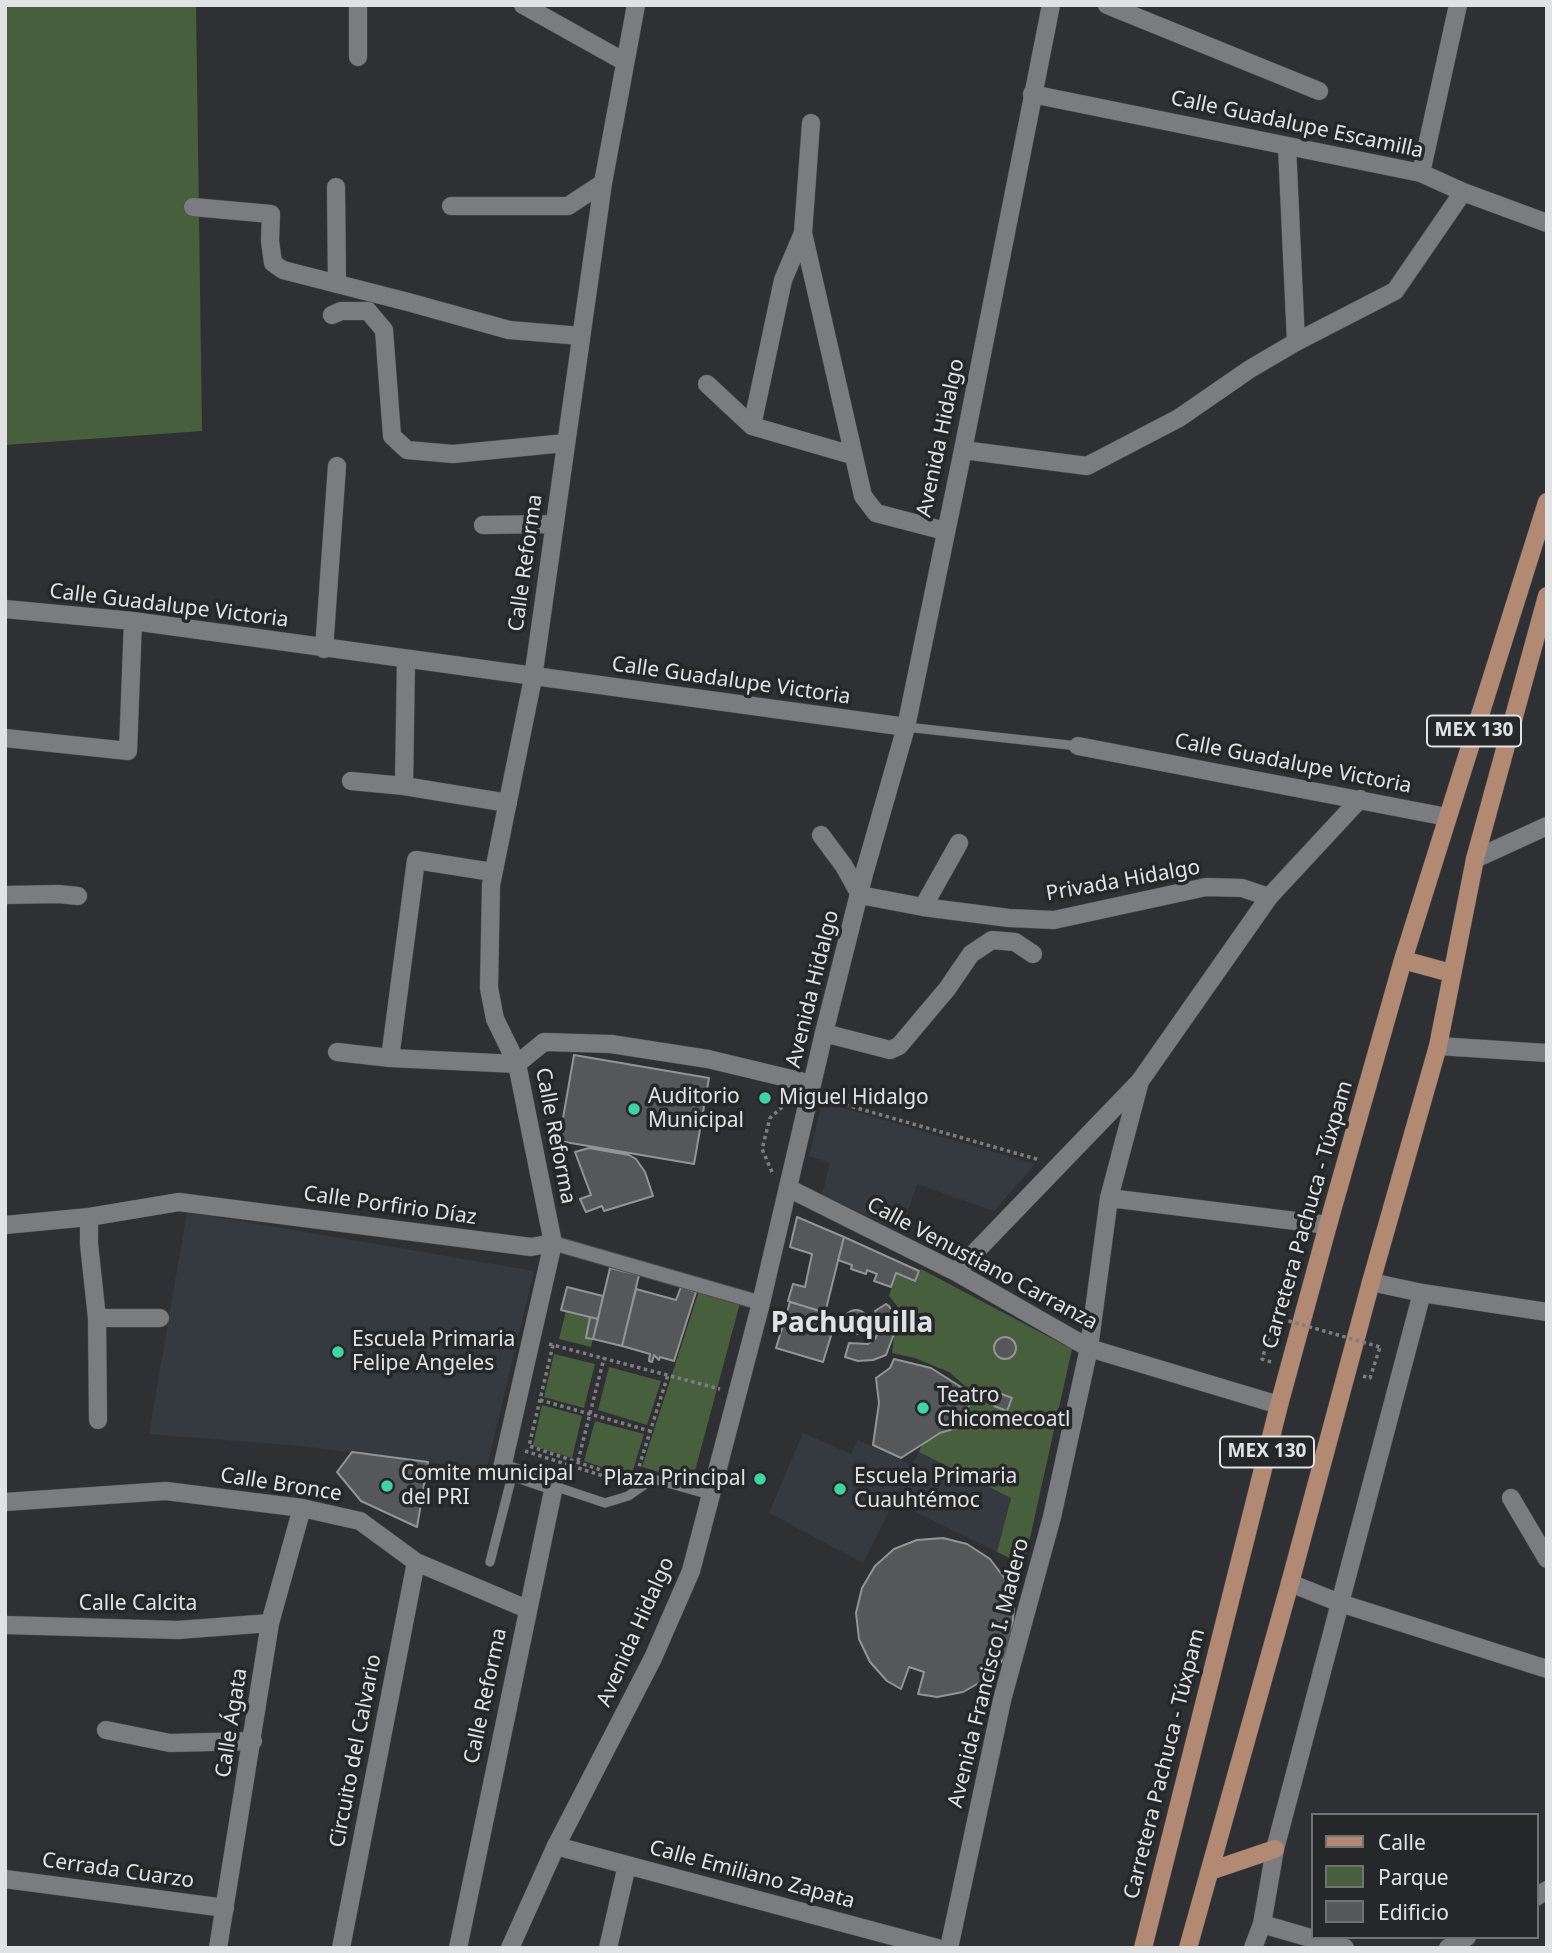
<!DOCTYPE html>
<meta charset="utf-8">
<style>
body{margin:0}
#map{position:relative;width:1552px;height:1953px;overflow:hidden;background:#2f3033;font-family:"Noto Sans",sans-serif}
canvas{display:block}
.frame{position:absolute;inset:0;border:7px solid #e1e2e3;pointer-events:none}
.legend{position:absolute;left:1311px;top:1813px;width:228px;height:126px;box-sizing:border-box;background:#252729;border:2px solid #707273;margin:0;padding:9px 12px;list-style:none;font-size:21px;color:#e1e2e3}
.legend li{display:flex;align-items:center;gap:14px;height:35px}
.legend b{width:35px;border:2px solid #707273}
</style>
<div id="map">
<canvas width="1552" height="1953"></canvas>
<div class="frame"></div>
<ul class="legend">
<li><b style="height:9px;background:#b28a74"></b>Calle</li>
<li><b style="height:19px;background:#485f3e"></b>Parque</li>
<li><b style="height:19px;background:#555759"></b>Edificio</li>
</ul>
</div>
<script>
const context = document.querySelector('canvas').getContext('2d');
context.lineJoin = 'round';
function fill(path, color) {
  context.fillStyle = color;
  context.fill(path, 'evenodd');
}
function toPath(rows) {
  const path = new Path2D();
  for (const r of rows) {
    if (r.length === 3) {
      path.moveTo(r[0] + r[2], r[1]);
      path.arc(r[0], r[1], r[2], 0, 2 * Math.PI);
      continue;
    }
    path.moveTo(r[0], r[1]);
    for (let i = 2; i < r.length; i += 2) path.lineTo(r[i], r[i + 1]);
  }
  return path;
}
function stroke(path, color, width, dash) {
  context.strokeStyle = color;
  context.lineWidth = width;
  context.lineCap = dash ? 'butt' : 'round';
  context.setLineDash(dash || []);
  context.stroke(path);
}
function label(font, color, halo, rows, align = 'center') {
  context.font = font + ' "Noto Sans",sans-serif';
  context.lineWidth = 7;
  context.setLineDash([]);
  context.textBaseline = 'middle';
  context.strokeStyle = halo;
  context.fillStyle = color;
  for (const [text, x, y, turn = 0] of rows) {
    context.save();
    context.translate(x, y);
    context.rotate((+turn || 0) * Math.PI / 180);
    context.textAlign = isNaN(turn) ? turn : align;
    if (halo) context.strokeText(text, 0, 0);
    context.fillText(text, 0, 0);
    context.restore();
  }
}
const built = toPath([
 [822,1102,1035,1164,994,1211,917,1184,901,1231,822,1195,830,1163,809,1156],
 [187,1212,534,1271,486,1470,301,1446,149,1434],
 [803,1433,851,1454,858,1440,912,1465,919,1452,1011,1498,997,1552,895,1502,910,1469,863,1563,769,1513]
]);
const green = toPath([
 [5,5,196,5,202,431,5,445],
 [921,1269,1072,1349,1024,1565,997,1552,1011,1498,919,1452,922,1444,940,1434,963,1426,966,1413,974,1401,965,1386,949,1372,915,1358,892,1353,898,1307,889,1296,896,1274,914,1282],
 [699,1291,740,1303,692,1482,642,1467],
 [566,1311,590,1317,586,1337,593,1339,591,1347,559,1339],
 [554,1354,595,1364,584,1408,544,1397],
 [609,1367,661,1381,647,1425,598,1410],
 [542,1405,582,1416,572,1458,533,1446],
 [595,1421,644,1434,631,1477,584,1461]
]);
const building = toPath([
 [574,1055,709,1078,694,1164,559,1141,574,1055],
 [589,1148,629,1155,636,1159,645,1172,653,1196,604,1211,602,1206,586,1212,580,1199,591,1195,575,1152,589,1148],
 [797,1217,844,1237,825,1313,788,1301,793,1284,805,1287,812,1254,790,1247,797,1217],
 [844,1237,919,1271,915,1281,896,1273,891,1287,874,1281,877,1274,867,1270,866,1274,851,1269,852,1265,838,1260,844,1237],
 [610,1268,639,1275,622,1346,593,1339,610,1268],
 [567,1287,603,1296,598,1319,561,1310,567,1287],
 [681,1287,696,1292,674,1361,660,1357,659,1360,654,1355,652,1362,649,1361,650,1354,622,1346,636,1289,676,1300,681,1287],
 [790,1302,837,1316,823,1362,776,1348,790,1302],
 [886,1304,889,1306,896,1318,894,1334,886,1355,873,1360,858,1361,845,1357,849,1343,868,1344,875,1339,880,1328,875,1311,886,1304],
 [856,1322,12],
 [590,1317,598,1319,593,1339,586,1338,590,1317],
 [1005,1348,11],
 [894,1359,931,1368,961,1387,973,1400,965,1412,963,1426,940,1433,901,1458,873,1445,879,1403,876,1378,890,1368,894,1359],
 [999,1393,1012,1398,1007,1411,994,1406,999,1393],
 [352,1452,428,1462,417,1527,361,1501,337,1472,352,1452],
 [943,1538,967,1544,990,1559,1006,1580,1014,1606,1012,1633,1004,1659,986,1679,963,1692,937,1697,918,1694,924,1672,909,1667,901,1689,887,1681,870,1662,859,1639,856,1613,862,1588,875,1566,894,1549,917,1540,943,1538]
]);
const path = toPath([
 [825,1099,1040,1160],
 [772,1172,762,1149,770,1118,790,1100],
 [549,1344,720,1389],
 [553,1345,529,1446,628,1479],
 [1271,1362,1262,1359,1275,1317],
 [1363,1376,1370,1378,1380,1347],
 [540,1400,650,1431],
 [525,1451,625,1483],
 [578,1461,604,1358],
 [637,1473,668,1375]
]);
const service = toPath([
 [906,727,1078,746],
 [554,1486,605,1503,628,1496,650,1481,657,1480,710,1495],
 [490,1562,513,1472]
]);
const pedestrian = toPath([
 [553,1243,761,1303]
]);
const minor = toPath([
 [523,5,625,62],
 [1107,5,1319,91],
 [358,57,358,5],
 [1032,94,1421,173,1463,192,1547,223],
 [1287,146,1296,342],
 [1421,173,1458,5],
 [336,187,337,284],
 [451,206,568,206,603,183],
 [193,207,271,214,270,241,273,263,283,270,408,302,509,330,581,336],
 [803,233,863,496,876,513,945,531],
 [332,315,341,311,368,311,384,330,392,436,407,450,453,454,565,443],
 [707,384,752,426,852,455],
 [752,426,783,280,803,233,811,123],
 [963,450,1087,466,1179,418,1250,369,1296,342,1395,291,1463,192],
 [483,525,554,524],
 [5,609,133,621,906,727],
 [324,649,337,466],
 [5,738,128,751,133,621],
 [1078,746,1447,817],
 [351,781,404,786,508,803],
 [404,786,406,659],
 [821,835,844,866,860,895,923,907,1009,918,1054,920,1206,887,1242,888,1269,897],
 [1475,859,1547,826],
 [5,895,58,894,78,896],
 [923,907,959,843],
 [824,1033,890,1050,899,1046,947,989,971,954,992,940,1015,942,1033,954],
 [1438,1046,1547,1053],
 [337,1052,390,1058,517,1064,544,1042,611,1044,708,1059,812,1084],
 [390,1058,416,860,492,872],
 [788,1188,956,1272,1089,1348,1279,1405],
 [1109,1198,1328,1225],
 [89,1217,89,1244,97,1318,98,1420],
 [5,1225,89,1217,179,1202,531,1247,553,1243],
 [956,1272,1140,1081,1269,897,1360,799],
 [1371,1282,1422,1293,1547,1312],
 [97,1318,160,1318],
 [1511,1498,1547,1559],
 [5,1502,166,1491,302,1508,360,1521,416,1562,527,1609],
 [1290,1583,1340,1603,1547,1669],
 [5,1625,178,1630,270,1623],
 [106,1730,170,1743,253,1741],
 [556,1846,937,1948],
 [5,1879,225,1908],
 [1536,1897,1547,1890],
 [1262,1924,1345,1948],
 [218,1948,270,1623,302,1508],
 [341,1948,416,1562],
 [458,1948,554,1486,502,1468,553,1243,517,1064,495,1019,489,988,491,885,533,678,603,183,636,5],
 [608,1948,627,1865],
 [949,1948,1002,1700,1052,1517,1089,1348,1109,1198,1140,1081],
 [1253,1948,1262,1924,1275,1849,1422,1293],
 [1448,1948,1467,1937]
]);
const tertiary = toPath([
 [510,1948,556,1846,653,1658,691,1571,761,1303,824,1033,864,874,906,727,963,450,1051,5]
]);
const primary = toPath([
 [1403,960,1451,973],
 [1210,1871,1275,1849],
 [1143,1948,1279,1405,1328,1225,1403,960,1547,502],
 [1188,1948,1290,1583,1371,1282,1438,1046,1475,859,1547,596]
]);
const pathBridge = toPath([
 [1275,1317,1380,1347]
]);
const markers = [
 [765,1098,7,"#3fd4a2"],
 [634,1109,7,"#3fd4a2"],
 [338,1352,7,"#3fd4a2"],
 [923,1408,7,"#3fd4a2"],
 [760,1479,7,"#3fd4a2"],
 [387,1486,7,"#3fd4a2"],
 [840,1489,7,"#3fd4a2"]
];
const shields = [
 [1474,731,94],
 [1267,1452,94]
];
const shieldNames = [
 ["MEX 130",1474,731],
 ["MEX 130",1267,1452]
];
const streetNames = [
 ["Calle Guadalupe Escamilla",1297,125,12],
 ["Avenida Hidalgo",941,438,-78],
 ["Calle Reforma",526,563,-82],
 ["Calle Guadalupe Victoria",169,606,7],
 ["Calle Guadalupe Victoria",731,681,8],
 ["Calle Guadalupe Victoria",1293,764,11],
 ["Privada Hidalgo",1123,881,-10],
 ["Avenida Hidalgo",813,989,-76],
 ["Calle Reforma",555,1136,79],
 ["Calle Porfirio Díaz",390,1206,8],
 ["Carretera Pachuca - Túxpam",1308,1215,-74],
 ["Calle Venustiano Carranza",982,1264,28],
 ["Calle Bronce",281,1485,9],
 ["Calle Calcita",138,1604],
 ["Avenida Hidalgo",636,1632,-66],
 ["Avenida Francisco I. Madero",989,1673,-76],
 ["Calle Reforma",486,1696,-78],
 ["Calle Ágata",232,1723,-81],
 ["Circuito del Calvario",356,1751,-79],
 ["Carretera Pachuca - Túxpam",1165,1764,-76],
 ["Cerrada Cuarzo",118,1871,8],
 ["Calle Emiliano Zapata",752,1875,15]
];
const poiNames = [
 ["Auditorio",648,1097],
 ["Municipal",648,1121],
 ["Miguel Hidalgo",779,1098],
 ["Escuela Primaria",352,1340],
 ["Felipe Angeles",352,1364],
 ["Teatro",937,1396],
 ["Chicomecoatl",937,1420],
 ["Comite municipal",401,1474],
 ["del PRI",401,1498],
 ["Escuela Primaria",854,1477],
 ["Cuauhtémoc",854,1501],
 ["Plaza Principal",746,1479,"right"]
];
const districtNames = [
 ["Pachuquilla",852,1324]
];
fill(built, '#353a41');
fill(green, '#485f3e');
fill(building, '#555759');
stroke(building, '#929597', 2);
stroke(service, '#4c4d4e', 10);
stroke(pedestrian, '#4c4d4e', 16);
stroke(minor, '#4c4d4e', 19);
stroke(tertiary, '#4c4d4e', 19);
stroke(primary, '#4c4d4e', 19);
stroke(path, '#7c7d7f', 3.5, [3.5, 3.5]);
stroke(service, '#7a7c7f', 9);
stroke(pedestrian, '#7a7c7f', 14);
stroke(minor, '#7a7c7f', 18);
stroke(tertiary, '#7a7c7f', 18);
stroke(primary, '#b28a74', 18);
stroke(pathBridge, '#7c7d7f', 3.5, [3.5, 3.5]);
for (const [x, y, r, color] of markers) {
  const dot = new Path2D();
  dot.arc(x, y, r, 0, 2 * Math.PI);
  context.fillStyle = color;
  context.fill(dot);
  stroke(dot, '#252729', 2.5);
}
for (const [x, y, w] of shields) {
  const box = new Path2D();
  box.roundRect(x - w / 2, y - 15.5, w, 31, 5);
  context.fillStyle = '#252729';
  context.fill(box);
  stroke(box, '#e1e2e3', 2);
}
label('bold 19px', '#e1e2e3', null, shieldNames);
label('21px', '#e1e2e3', '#252729', streetNames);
label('21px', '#e1e2e3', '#252729', poiNames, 'left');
label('bold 28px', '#e1e2e3', '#252729', districtNames);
</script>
